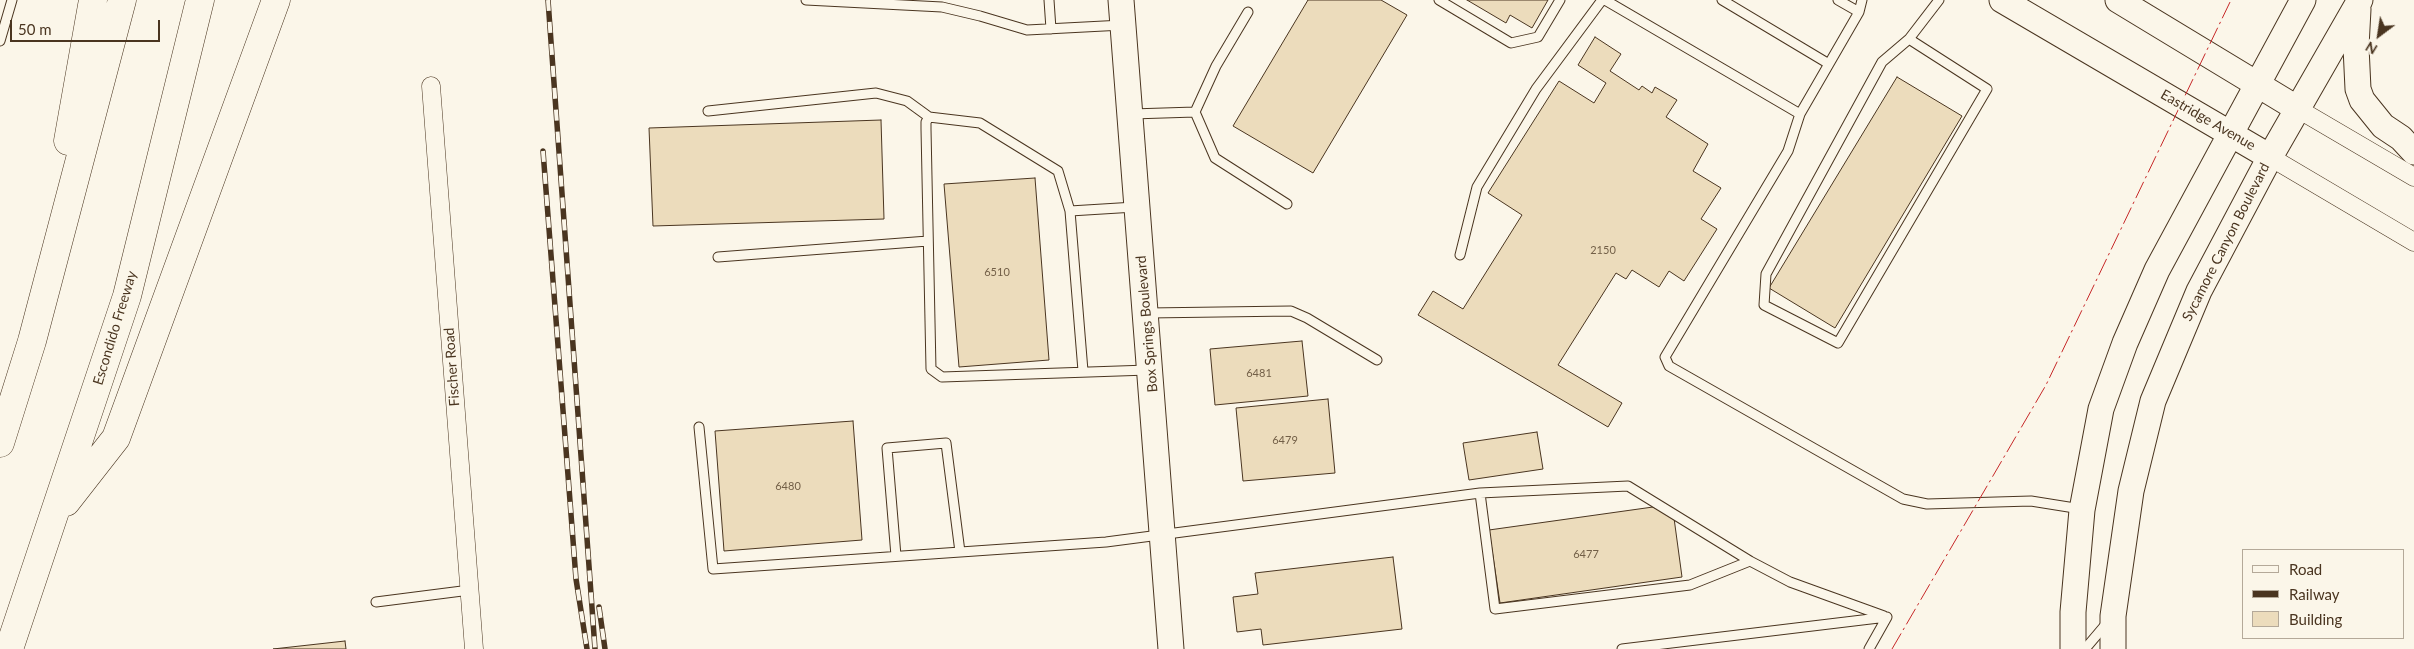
<!DOCTYPE html>
<style>
body{margin:0}
#map{position:relative;width:2414px;height:649px;overflow:hidden;background:#fbf6e9;font-family:Lato,sans-serif}
canvas{display:block}
.legend{position:absolute;left:2242px;top:549px;width:162px;height:90px;box-sizing:border-box;background:#fbf6e9;border:1px solid #b4a999;margin:0;padding:6px 9px;list-style:none;font-size:15px;color:#4a3520}
.legend li{display:flex;align-items:center;gap:10px;height:25px}
.legend b{width:25px;border:1px solid #b4a999}
.north{position:absolute;left:2354px;top:10px;width:50px;height:50px;-webkit-text-stroke:4px #fbf6e9;paint-order:stroke;rotate:211deg;font-size:14px;font-weight:700;line-height:20px;text-align:center;color:#4a3520}
.north::after{content:'';display:block;margin:auto;width:18px;height:22px;background:#4a3520;clip-path:polygon(50% 0,100% 100%,50% 72%,0 100%)}
.scale{position:absolute;left:10px;top:20px;width:150px;height:22px;box-sizing:border-box;border:2px solid #4a3520;border-top:0;padding-left:6px;font-size:15px;line-height:18px;white-space:nowrap;color:#4a3520;-webkit-text-stroke:4px #fbf6e9;paint-order:stroke}
</style>
<div id="map">
<canvas width="2414" height="649"></canvas>
<ul class="legend">
<li><b style="height:6px;background:#fbf6e9"></b>Road</li>
<li><b style="height:6px;background:#4a3520"></b>Railway</li>
<li><b style="height:14px;background:#ecdcbc"></b>Building</li>
</ul>
<div class="north">N</div>
<div class="scale">50 m</div>
</div>
<script>
const context = document.querySelector('canvas').getContext('2d');
context.lineJoin = 'round';
function fill(path, color) {
  context.fillStyle = color;
  context.fill(path, 'evenodd');
}
function toPath(rows) {
  const path = new Path2D();
  for (const r of rows) {
    path.moveTo(r[0], r[1]);
    for (let i = 2; i < r.length; i += 2) path.lineTo(r[i], r[i + 1]);
  }
  return path;
}
function stroke(path, color, width, dash) {
  context.strokeStyle = color;
  context.lineWidth = width;
  context.lineCap = dash ? 'butt' : 'round';
  context.setLineDash(dash || []);
  context.stroke(path);
}
function label(font, color, halo, rows, align = 'center') {
  context.font = font + ' Lato,sans-serif';
  context.lineWidth = 4;
  context.setLineDash([]);
  context.textBaseline = 'middle';
  context.strokeStyle = halo;
  context.fillStyle = color;
  for (const [text, x, y, turn = 0] of rows) {
    context.save();
    context.translate(x, y);
    context.rotate((+turn || 0) * Math.PI / 180);
    context.textAlign = isNaN(turn) ? turn : align;
    if (halo) context.strokeText(text, 0, 0);
    context.fillText(text, 0, 0);
    context.restore();
  }
}
const building = toPath([
 [1308,0,1381,0,1407,15,1313,173,1233,126,1308,0],
 [1467,0,1548,0,1532,28,1510,15,1506,23,1467,0],
 [1595,37,1621,54,1610,71,1639,90,1642,86,1652,93,1655,87,1677,100,1666,117,1708,144,1693,171,1721,188,1701,219,1717,229,1684,281,1669,271,1659,287,1632,270,1626,279,1616,273,1558,365,1622,403,1608,427,1418,315,1433,291,1463,309,1522,215,1488,193,1559,81,1594,103,1606,83,1578,65,1595,37],
 [1897,77,1962,116,1835,328,1769,288,1897,77],
 [881,120,884,219,653,226,649,128,881,120],
 [1035,178,1049,360,959,367,944,184,1035,178],
 [1302,341,1308,396,1215,405,1210,349,1302,341],
 [1328,399,1335,473,1243,481,1236,408,1328,399],
 [853,421,862,540,724,551,715,431,853,421],
 [1537,432,1543,469,1469,480,1463,443,1537,432],
 [1653,507,1674,518,1682,577,1500,603,1489,530,1653,507],
 [1393,557,1402,629,1263,645,1261,629,1237,632,1233,597,1258,594,1255,573,1393,557],
 [345,641,346,649,273,649,345,641]
]);
const lane = toPath([
 [806,0,942,7,980,16,1027,30,1123,25],
 [1049,0,1051,29],
 [1439,0,1511,43,1538,37,1560,0],
 [1605,0,1800,114],
 [1722,0,1829,64],
 [1838,0,1859,12],
 [1862,0,1859,12,1800,114,1788,151,1665,357,1669,366,1903,499,1927,504,2031,501,2081,509],
 [1248,12,1216,66,1195,112,1215,158,1287,204],
 [1909,39,1987,89,1838,343,1764,305,1766,274,1882,62,1909,39,1939,0],
 [0,41,12,0],
 [708,111,876,93,907,101,929,117],
 [1132,114,1195,112],
 [1070,211,1135,207],
 [1460,255,1477,187,1536,89,1602,0],
 [718,257,928,241],
 [1148,313,1291,311,1307,318,1377,360],
 [1083,371,1070,211,1058,171,980,123,929,117,926,122,926,129,931,369,942,377,1148,370],
 [699,427,713,569,1106,542,1480,493,1628,486,1750,561,1690,585,1495,609,1480,493],
 [896,556,887,448,946,443,960,552],
 [1750,561,1790,582,1884,616],
 [376,602,470,590],
 [1622,649,1887,617],
 [1869,649,1887,617],
 [2085,649,2107,623]
]);
const street = toPath([
 [431,86,474,649],
 [2298,109,2414,177],
 [2270,157,2414,242]
]);
const secondary = toPath([
 [1121,0,1171,649],
 [2002,0,2270,157],
 [2118,0,2298,109],
 [2358,9,2356,47,2358,89,2362,100,2383,126,2401,138,2414,152],
 [2073,649,2073,612,2082,510,2101,409,2125,343,2157,270,2303,0],
 [2113,649,2113,616,2131,491,2153,401,2199,291,2270,157,2360,0]
]);
const highway = toPath([
 [68,141,93,0],
 [0,443,32,341,122,0],
 [66,502,116,438,276,0],
 [9,649,127,296,200,0]
]);
const rail = toPath([
 [548,0,595,649],
 [543,151,576,579,587,649],
 [599,607,605,649]
]);
const power = toPath([
 [1892,649,2046,385,2231,0]
]);
const numberNames = [
 ["2150",1603,250],
 ["6510",997,272],
 ["6481",1259,373],
 ["6479",1285,440],
 ["6480",788,486],
 ["6477",1586,554]
];
const streetNames = [
 ["Eastridge Avenue",2208,120,30],
 ["Sycamore Canyon Boulevard",2226,242,-63],
 ["Box Springs Boulevard",1147,324,-95],
 ["Escondido Freeway",115,328,-73],
 ["Fischer Road",452,367,-94]
];
fill(building, '#ecdcbc');
stroke(building, '#4a3520', 1);
stroke(lane, '#4a3520', 11);
stroke(street, '#4a3520', 19);
stroke(secondary, '#4a3520', 27);
stroke(highway, '#4a3520', 29);
stroke(lane, '#fbf6e9', 9);
stroke(street, '#fbf6e9', 18);
stroke(secondary, '#fbf6e9', 25);
stroke(highway, '#fbf6e9', 28);
stroke(rail, '#4a3520', 5.5);
stroke(rail, '#fbf6e9', 4, [11]);
stroke(power, '#c62828', 1, [18, 4, 2.5, 4]);
label('11px', '#725f47', null, numberNames);
label('14px', '#4a3520', '#fbf6e9', streetNames);
</script>
